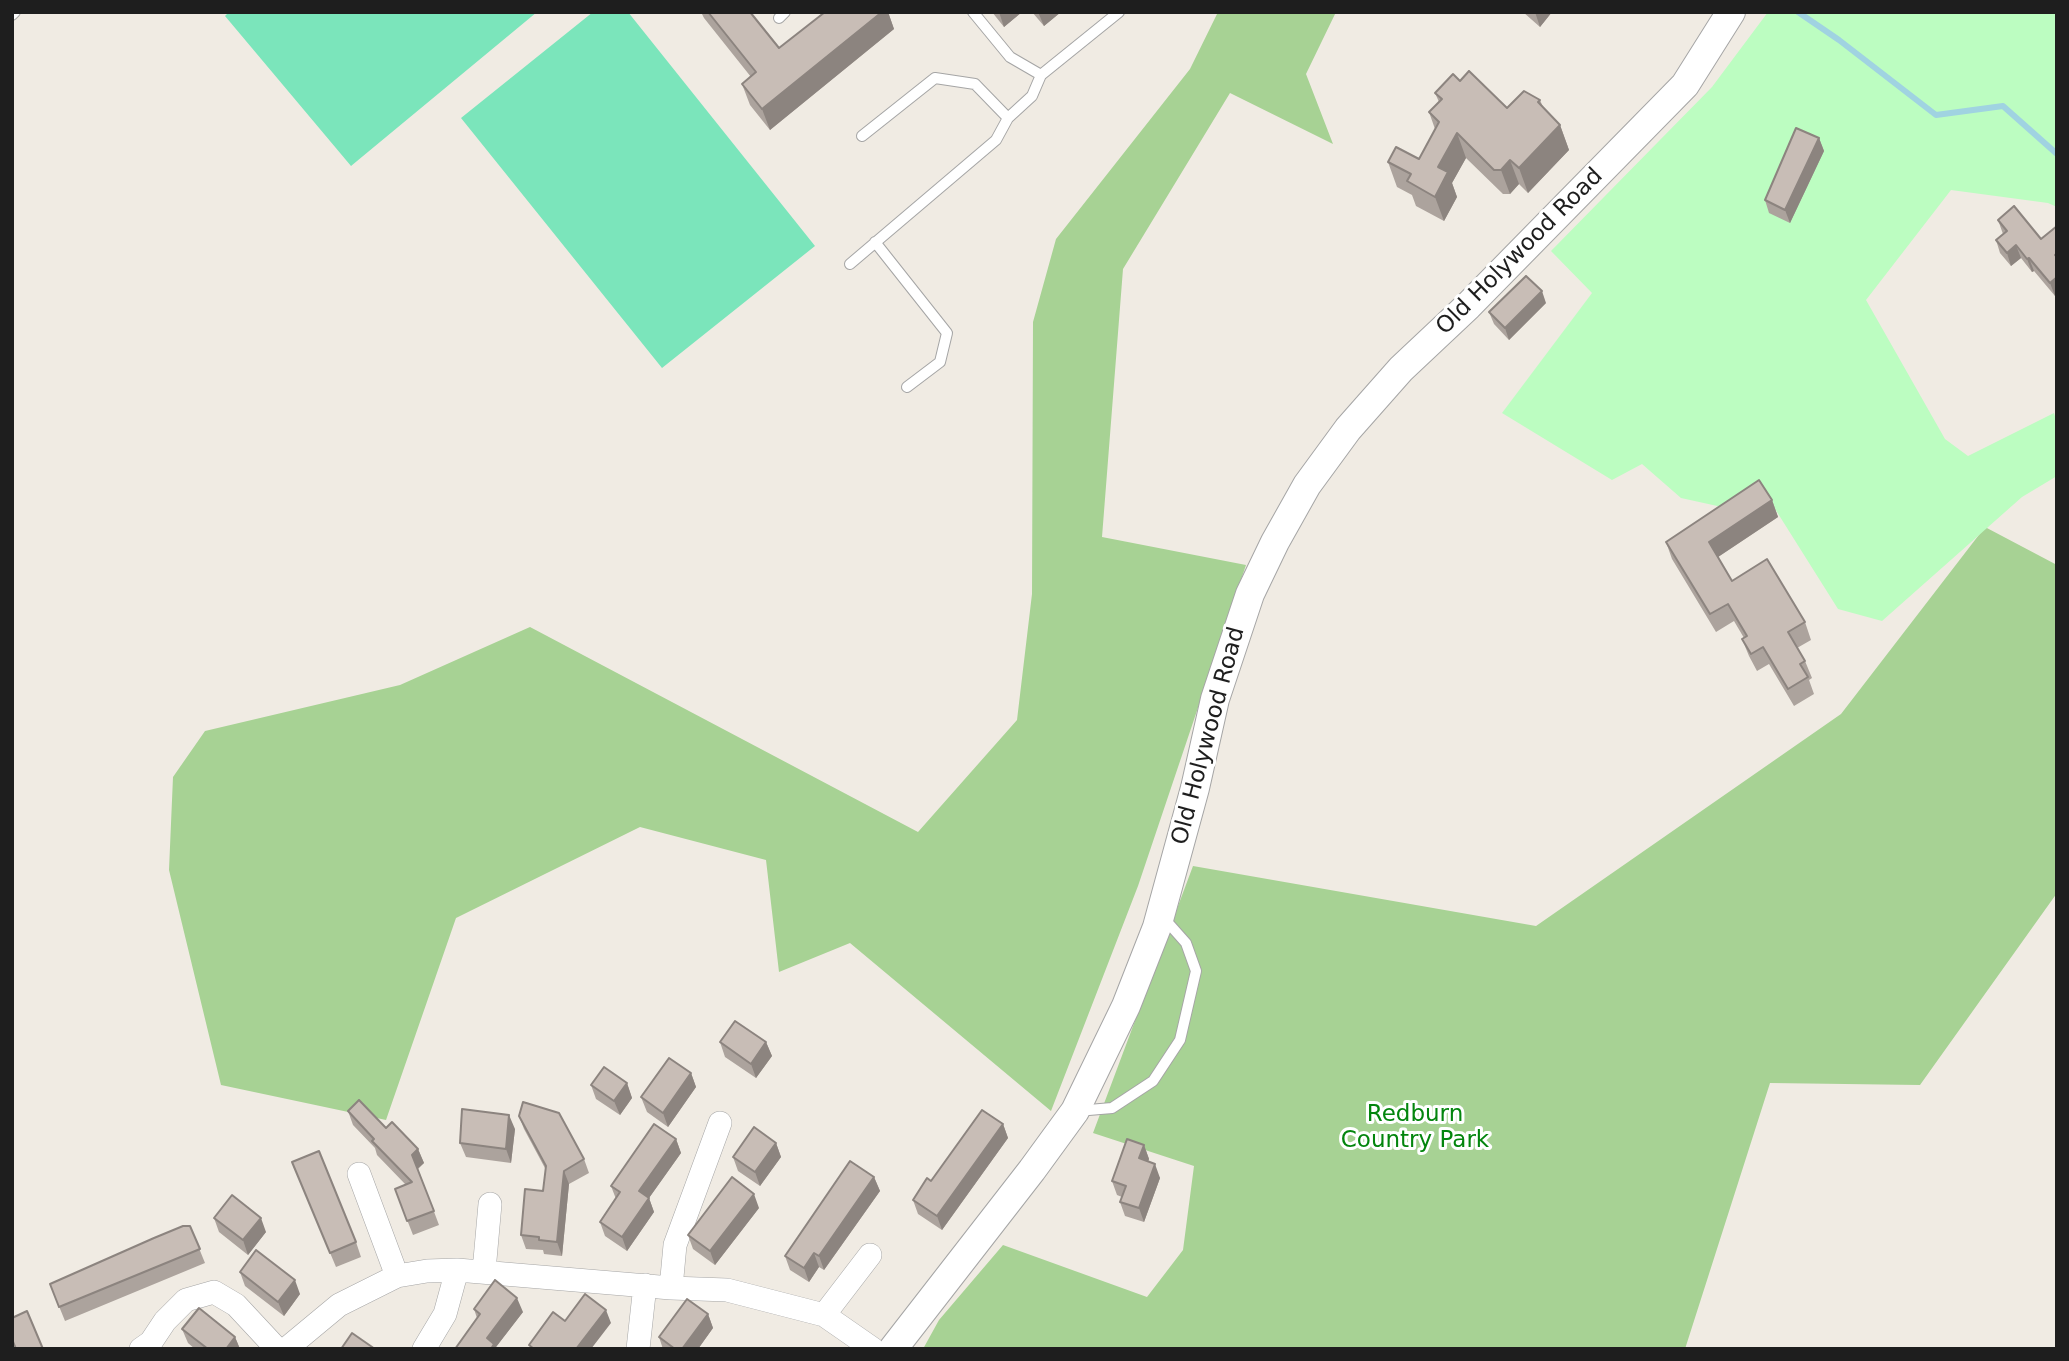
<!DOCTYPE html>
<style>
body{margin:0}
#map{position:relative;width:2069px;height:1361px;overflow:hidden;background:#f0ebe3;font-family:"DejaVu Sans",sans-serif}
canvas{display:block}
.frame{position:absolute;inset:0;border:14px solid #1e1e1e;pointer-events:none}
</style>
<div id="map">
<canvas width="2069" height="1361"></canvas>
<div class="frame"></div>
</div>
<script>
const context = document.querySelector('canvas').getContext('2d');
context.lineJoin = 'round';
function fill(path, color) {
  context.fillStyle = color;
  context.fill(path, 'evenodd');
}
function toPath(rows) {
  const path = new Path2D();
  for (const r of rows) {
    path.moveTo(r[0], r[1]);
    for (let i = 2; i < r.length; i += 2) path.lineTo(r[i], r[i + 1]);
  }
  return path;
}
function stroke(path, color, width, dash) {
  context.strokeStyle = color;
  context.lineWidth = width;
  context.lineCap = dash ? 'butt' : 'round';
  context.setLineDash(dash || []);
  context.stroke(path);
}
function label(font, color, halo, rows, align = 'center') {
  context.font = font + ' "DejaVu Sans",sans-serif';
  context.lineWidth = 6;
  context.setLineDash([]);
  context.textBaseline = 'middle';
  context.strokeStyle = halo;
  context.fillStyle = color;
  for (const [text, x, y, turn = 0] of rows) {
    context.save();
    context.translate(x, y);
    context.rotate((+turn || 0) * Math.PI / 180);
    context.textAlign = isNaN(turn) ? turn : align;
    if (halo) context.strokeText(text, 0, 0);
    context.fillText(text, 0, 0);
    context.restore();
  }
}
const forest = toPath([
 [1218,12,1336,12,1306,74,1333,144,1230,93,1123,269,1102,537,1246,565,1138,886,1051,1111,850,943,779,972,766,860,640,827,456,918,386,1120,221,1085,169,870,173,777,205,731,400,685,530,627,918,832,1017,720,1032,594,1033,322,1056,239,1190,69],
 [1985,527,2057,565,2057,893,1920,1085,1770,1083,1685,1349,923,1349,939,1320,1003,1245,1147,1297,1183,1250,1194,1166,1093,1133,1193,866,1536,926,1841,714]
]);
const park = toPath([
 [1768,12,2057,12,2057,207,2048,203,1951,190,1866,300,1945,439,1968,456,2054,413,2057,423,2057,476,2022,497,1882,621,1838,609,1760,485,1731,509,1681,498,1642,464,1612,480,1502,413,1592,293,1551,251,1712,87]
]);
const pitch = toPath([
 [229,12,537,12,351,166,225,16],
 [593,12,628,12,815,246,662,368,461,118]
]);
const stream = toPath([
 [1798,12,1839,40,1936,115,2003,106,2057,154]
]);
const service = toPath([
 [973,12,1010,57,1041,75,1119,12],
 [12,15,15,12],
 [779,18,785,12],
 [862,136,935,78,975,84,1008,118],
 [875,242,947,333,940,362,907,387],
 [850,264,996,140,1008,118,1032,96,1041,75],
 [1077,1111,1112,1108,1153,1081,1180,1040,1196,971,1186,943,1162,916]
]);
const minor = toPath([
 [359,1174,397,1276],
 [484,1271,490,1204],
 [671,1288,675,1245,720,1123],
 [824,1315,870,1255],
 [141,1349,151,1342,165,1321,186,1300,214,1292,236,1305,277,1349],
 [286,1349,339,1305,397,1276,427,1271,457,1270,671,1288,727,1290,824,1315,873,1349],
 [424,1349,445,1314,457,1270],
 [638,1349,645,1285]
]);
const tertiary = toPath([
 [893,1349,1032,1170,1075,1111,1126,1006,1157,927,1195,788,1215,699,1250,594,1275,542,1307,485,1348,429,1401,369,1468,306,1685,85,1731,12]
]);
const wall = toPath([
 [701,12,750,12,779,48,825,12,888,12,894,29,770,130,750,105,742,84,751,77,704,18],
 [992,12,1022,12,1004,27],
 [1032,12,1061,12,1044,26],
 [1523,12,1552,12,1540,27],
 [1460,81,1507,108,1540,100,1543,107,1560,125,1569,150,1528,193,1519,184,1510,194,1503,194,1466,158,1452,183,1457,197,1444,221,1416,206,1412,195,1397,187,1388,162,1419,159,1435,129,1429,112,1439,102,1435,93],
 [1819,138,1824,151,1790,223,1769,213,1765,200],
 [1998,220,2041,239,2057,226,2057,294,2055,296,2034,271,2032,272,2021,258,2011,266,2000,253,1996,240,2003,234],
 [1546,303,1509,340,1494,324,1489,312],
 [1772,500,1778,517,1718,557,1732,581,1805,622,1811,640,1797,648,1805,661,1812,678,1809,680,1814,694,1794,706,1769,664,1757,671,1749,656,1742,639,1744,638,1734,621,1716,632,1672,559,1666,542],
 [720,1042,766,1042,772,1056,756,1078,725,1057],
 [691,1073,696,1087,668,1127,647,1112,641,1097],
 [627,1083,632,1098,620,1115,596,1099,591,1085],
 [348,1111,386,1128,418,1149,424,1163,418,1169,439,1225,413,1235,395,1189,406,1185,377,1155,375,1148,353,1125],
 [519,1116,584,1159,589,1173,569,1184,562,1256,544,1254,543,1250,526,1249,521,1235,543,1191,546,1170,524,1129],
 [1003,1124,1008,1138,942,1230,918,1214,913,1200,931,1181],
 [515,1129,511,1163,466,1157,460,1143],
 [676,1139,681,1153,649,1198,654,1212,627,1251,605,1236,600,1222,616,1199,611,1186],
 [776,1143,781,1157,760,1186,738,1171,733,1157],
 [1144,1145,1149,1159,1148,1161,1160,1178,1144,1222,1125,1216,1120,1202,1122,1197,1117,1195,1112,1181],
 [292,1162,356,1242,361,1257,336,1267],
 [874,1177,880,1191,824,1270,819,1267,809,1282,790,1270,785,1256],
 [759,1208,715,1265,693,1249,688,1235],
 [214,1218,266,1232,248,1255,219,1232],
 [190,1226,205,1263,65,1321,50,1284],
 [240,1272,300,1294,284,1316,245,1286],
 [474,1309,523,1312,496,1347,496,1349,455,1349,477,1318],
 [708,1314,713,1328,698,1349,663,1349,659,1337],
 [182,1329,235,1337,240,1349,195,1349,188,1343]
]);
const shadedWall = toPath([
 [882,12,888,12,894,29,770,130,762,109],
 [999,12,1022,12,1004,27],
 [1038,12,1061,12,1044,26],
 [1535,12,1552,12,1540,27],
 [1560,125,1569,150,1528,193,1519,168],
 [1457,133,1466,158,1452,183,1457,197,1444,221,1435,197,1438,167],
 [1819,138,1824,151,1790,223,1785,210],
 [1510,160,1519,184,1510,194,1501,170],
 [2016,245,2021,258,2011,266,2007,253],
 [2029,258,2034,271,2032,272,2027,259],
 [2057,277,2057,294,2055,296,2050,283],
 [1542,291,1546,303,1509,340,1505,328],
 [1772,500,1778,517,1715,559,1709,542],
 [766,1042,772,1056,756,1078,751,1064],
 [691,1073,696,1087,668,1127,663,1113],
 [627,1083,632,1098,620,1115,614,1101],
 [509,1115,515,1129,511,1163,506,1149],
 [1003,1124,1008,1138,942,1230,937,1216],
 [676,1139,681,1153,644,1205,639,1191],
 [776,1143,781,1157,760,1186,755,1172],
 [1144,1145,1149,1159,1144,1172,1139,1158],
 [418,1149,424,1163,417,1169,412,1155],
 [1155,1164,1160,1178,1144,1222,1139,1208],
 [564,1171,569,1184,562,1256,557,1242],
 [874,1177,880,1191,824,1270,819,1256],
 [754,1194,759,1208,715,1265,710,1251],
 [649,1198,654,1212,627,1251,622,1237],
 [261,1218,266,1232,248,1255,243,1240],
 [814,1253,819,1267,809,1282,804,1268],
 [295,1280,300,1294,284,1316,278,1302],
 [517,1298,523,1312,496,1347,496,1349,491,1349,487,1338],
 [606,1310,611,1323,591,1349,576,1349],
 [708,1314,713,1328,698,1349,682,1349],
 [235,1337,240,1349,226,1349]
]);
const building = toPath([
 [708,12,750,12,779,48,825,12,882,12,762,109,742,84,756,72,708,12],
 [1469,71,1507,108,1524,91,1540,100,1538,102,1560,125,1519,168,1510,160,1501,170,1494,170,1457,133,1438,167,1448,172,1435,197,1407,181,1411,174,1388,162,1396,147,1419,159,1439,122,1429,112,1442,99,1435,93,1453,74,1460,81,1469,71],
 [1796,128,1819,138,1785,210,1765,200,1796,128],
 [2014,206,2041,239,2057,226,2057,253,2055,255,2057,257,2057,277,2050,283,2029,258,2027,259,2016,245,2007,253,1996,240,2007,231,1998,220,2014,206],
 [1526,276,1542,291,1505,328,1489,312,1526,276],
 [1759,480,1772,500,1709,542,1732,581,1767,559,1805,622,1788,632,1805,661,1800,664,1808,677,1788,689,1763,647,1751,654,1742,639,1747,636,1728,604,1710,614,1666,542,1759,480],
 [735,1021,766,1042,751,1064,720,1042,735,1021],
 [669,1058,691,1073,663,1113,641,1097,669,1058],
 [604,1067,627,1083,614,1101,591,1085,604,1067],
 [359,1100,386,1128,392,1122,418,1149,412,1155,434,1211,407,1221,395,1189,412,1182,372,1141,374,1139,348,1111,359,1100],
 [523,1102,559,1113,584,1159,564,1171,557,1242,539,1240,539,1237,521,1235,525,1189,543,1191,546,1166,519,1116,523,1102],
 [462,1109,509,1115,506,1149,460,1143,462,1109],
 [982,1110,1003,1124,937,1216,913,1200,927,1178,931,1181,982,1110],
 [654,1124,676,1139,639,1191,649,1198,622,1237,600,1222,620,1192,611,1186,654,1124],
 [754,1127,776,1143,755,1172,733,1157,754,1127],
 [1127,1139,1144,1145,1139,1158,1155,1164,1139,1208,1120,1202,1126,1186,1112,1181,1127,1139],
 [319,1151,356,1242,330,1253,292,1162,319,1151],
 [850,1161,874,1177,819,1256,814,1253,804,1268,785,1256,850,1161],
 [732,1177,754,1194,710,1251,688,1235,732,1177],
 [232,1195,261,1218,243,1240,214,1218,232,1195],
 [183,1226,190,1226,200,1249,59,1307,50,1284,154,1238,183,1226],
 [256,1250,295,1280,278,1302,240,1272,256,1250],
 [495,1280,517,1298,487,1338,494,1344,491,1349,455,1349,480,1314,474,1309,495,1280],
 [585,1294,606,1310,576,1349,534,1349,529,1345,553,1312,565,1321,585,1294],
 [687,1299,708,1314,682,1349,675,1349,659,1337,687,1299],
 [199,1308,235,1337,226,1349,208,1349,182,1329,199,1308],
 [27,1311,43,1349,16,1349,12,1339,12,1318,27,1311],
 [352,1333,375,1349,341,1349,352,1333]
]);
const streetNames = [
 ["Old Holywood Road",1520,252,-45],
 ["Old Holywood Road",1209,736,-75]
];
const parkNames = [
 ["Redburn",1415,1115],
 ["Country Park",1415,1141]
];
fill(forest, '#a7d294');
fill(park, '#bcfdc1');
fill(pitch, '#7be5bb');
stroke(stream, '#a0d3e1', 6);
stroke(service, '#a5a5a5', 12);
stroke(minor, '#a5a5a5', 24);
stroke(tertiary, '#a5a5a5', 30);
stroke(service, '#fff', 10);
stroke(minor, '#fff', 23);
stroke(tertiary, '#fff', 28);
fill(wall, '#aca39d');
fill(shadedWall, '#8c847f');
fill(building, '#c8bdb6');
stroke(building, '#8c847f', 2);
label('23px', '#1e1e1e', '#fff', streetNames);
label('23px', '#03850d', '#fff', parkNames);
</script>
